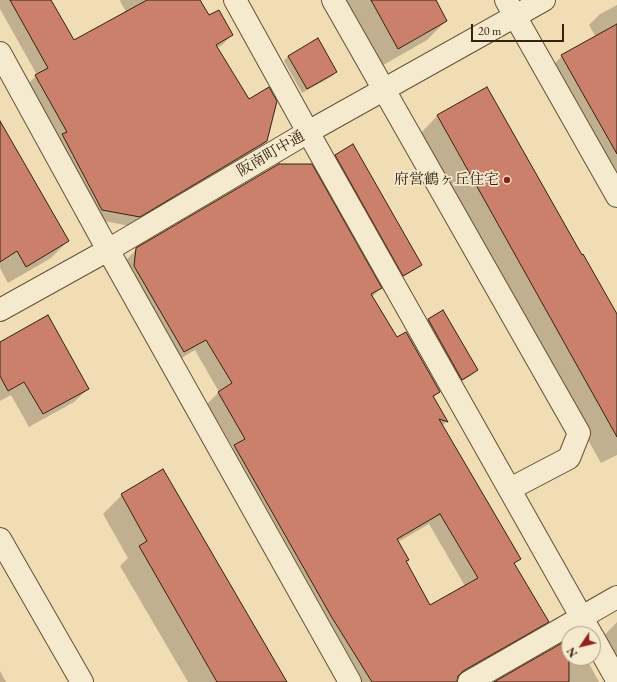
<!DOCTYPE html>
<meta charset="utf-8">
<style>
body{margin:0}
#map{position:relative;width:617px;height:682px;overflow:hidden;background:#f0ddb4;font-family:"EB Garamond",serif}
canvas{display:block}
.north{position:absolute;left:561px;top:626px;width:40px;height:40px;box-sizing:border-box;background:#f5e9ce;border:1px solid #a99982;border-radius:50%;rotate:235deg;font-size:11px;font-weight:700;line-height:16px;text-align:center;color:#36210f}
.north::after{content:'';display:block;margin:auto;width:14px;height:18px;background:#8f2418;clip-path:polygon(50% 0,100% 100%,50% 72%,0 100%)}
.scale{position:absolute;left:471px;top:24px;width:93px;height:18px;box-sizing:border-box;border:2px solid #36210f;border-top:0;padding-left:5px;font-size:12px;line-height:14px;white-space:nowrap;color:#36210f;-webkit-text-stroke:3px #f5e9ce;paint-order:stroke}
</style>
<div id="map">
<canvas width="617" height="682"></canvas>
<div class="north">N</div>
<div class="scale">20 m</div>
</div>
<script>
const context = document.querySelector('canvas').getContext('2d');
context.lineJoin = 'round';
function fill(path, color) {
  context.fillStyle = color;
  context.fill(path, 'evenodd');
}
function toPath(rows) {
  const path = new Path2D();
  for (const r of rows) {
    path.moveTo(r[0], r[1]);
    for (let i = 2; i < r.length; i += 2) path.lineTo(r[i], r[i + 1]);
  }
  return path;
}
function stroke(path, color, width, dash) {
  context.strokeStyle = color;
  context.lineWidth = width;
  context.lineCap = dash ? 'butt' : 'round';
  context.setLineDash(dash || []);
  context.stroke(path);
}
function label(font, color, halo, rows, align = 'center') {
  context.font = font + ' "EB Garamond","Noto Serif JP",serif';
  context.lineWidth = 3.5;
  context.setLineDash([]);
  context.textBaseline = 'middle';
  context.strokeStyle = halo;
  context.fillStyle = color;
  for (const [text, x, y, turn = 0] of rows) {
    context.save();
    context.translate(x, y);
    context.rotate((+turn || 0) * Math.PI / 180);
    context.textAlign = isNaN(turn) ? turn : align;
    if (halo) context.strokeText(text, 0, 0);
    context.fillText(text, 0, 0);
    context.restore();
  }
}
const shadow = toPath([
 [0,0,49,0,73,42,126,12,120,1,121,0,199,0,209,17,232,35,222,45,217,48,267,141,257,151,130,226,93,219,27,85,37,75,0,9],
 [340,0,434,0,446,21,427,40,378,68],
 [617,5,617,181,551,67,562,56,596,37,589,25,600,14],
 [288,56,336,72,331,77,302,93,284,61],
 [487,88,617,316,617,455,601,463,418,136,437,116],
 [0,123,68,241,51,258,8,283,0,268],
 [336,155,421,265,416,269,398,280,331,160],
 [137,249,381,288,372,297,397,338,439,392,433,398,447,421,442,426,520,559,514,564,548,622,537,633,479,666,475,658,426,682,354,682,223,457,233,448,207,404,219,392,195,350,173,363,126,260],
 [429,524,465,586,430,607,405,562,398,542],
 [443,312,477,370,472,375,457,384,424,325,428,320],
 [0,343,88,389,74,402,29,427,11,395,0,401],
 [122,495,286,682,188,682,120,566,128,558,103,514],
 [617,622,617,682,605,682,594,662,600,640],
 [569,646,569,658,586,658,599,682,499,682],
 [0,671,6,682,0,682]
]);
const building = toPath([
 [10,0,51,0,74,40,147,0,200,0,209,15,219,10,233,35,216,45,249,99,269,87,277,101,267,141,140,217,102,210,62,134,67,132,35,75,48,68,10,0],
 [371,0,436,0,447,21,398,49,371,0],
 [617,24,617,154,561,55,617,24],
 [318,38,337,72,307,89,288,56,318,38],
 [487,87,582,255,583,254,617,314,617,437,437,115,487,87],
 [0,121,69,241,26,267,17,251,0,262,0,121],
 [353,144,422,265,403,276,335,155,353,144],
 [279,164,312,164,382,288,371,294,397,337,406,332,440,392,433,396,448,422,439,419,521,559,514,563,549,622,463,671,458,676,457,682,372,682,331,616,234,445,245,439,218,392,232,383,206,340,184,352,134,266,136,248,279,164],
 [440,514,478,578,430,605,406,561,409,560,397,539,440,514],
 [443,310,478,370,462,380,428,319,443,310],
 [48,315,89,389,43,414,24,382,8,391,0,376,0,342,48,315],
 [163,469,287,682,217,682,139,546,147,541,121,494,163,469],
 [562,643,569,656,569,682,494,682,562,643]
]);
const minor = toPath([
 [235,0,308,132,591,634],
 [333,0,579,433,569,458,510,489],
 [506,0,617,196],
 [0,53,108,250,350,682],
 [0,310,108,250,308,132,544,0],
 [0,539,82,682],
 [593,637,617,680],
 [469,682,617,597]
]);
const markers = [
 [507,180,4,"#8f2418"]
];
const streetNames = [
 ["阪南町中通",271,154,-30]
];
const poiNames = [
 ["府営鶴ヶ丘住宅",499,180]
];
fill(shadow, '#0003');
fill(building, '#cb806b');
stroke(building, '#36210f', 1);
stroke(minor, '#645038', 24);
stroke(minor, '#f5e9ce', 22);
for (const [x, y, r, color] of markers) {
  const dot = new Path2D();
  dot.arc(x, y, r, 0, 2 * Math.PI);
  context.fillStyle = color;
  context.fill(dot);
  stroke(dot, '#f5e9ce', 1.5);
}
label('15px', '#36210f', '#f5e9ce', streetNames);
label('15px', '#36210f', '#f5e9ce', poiNames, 'right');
</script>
